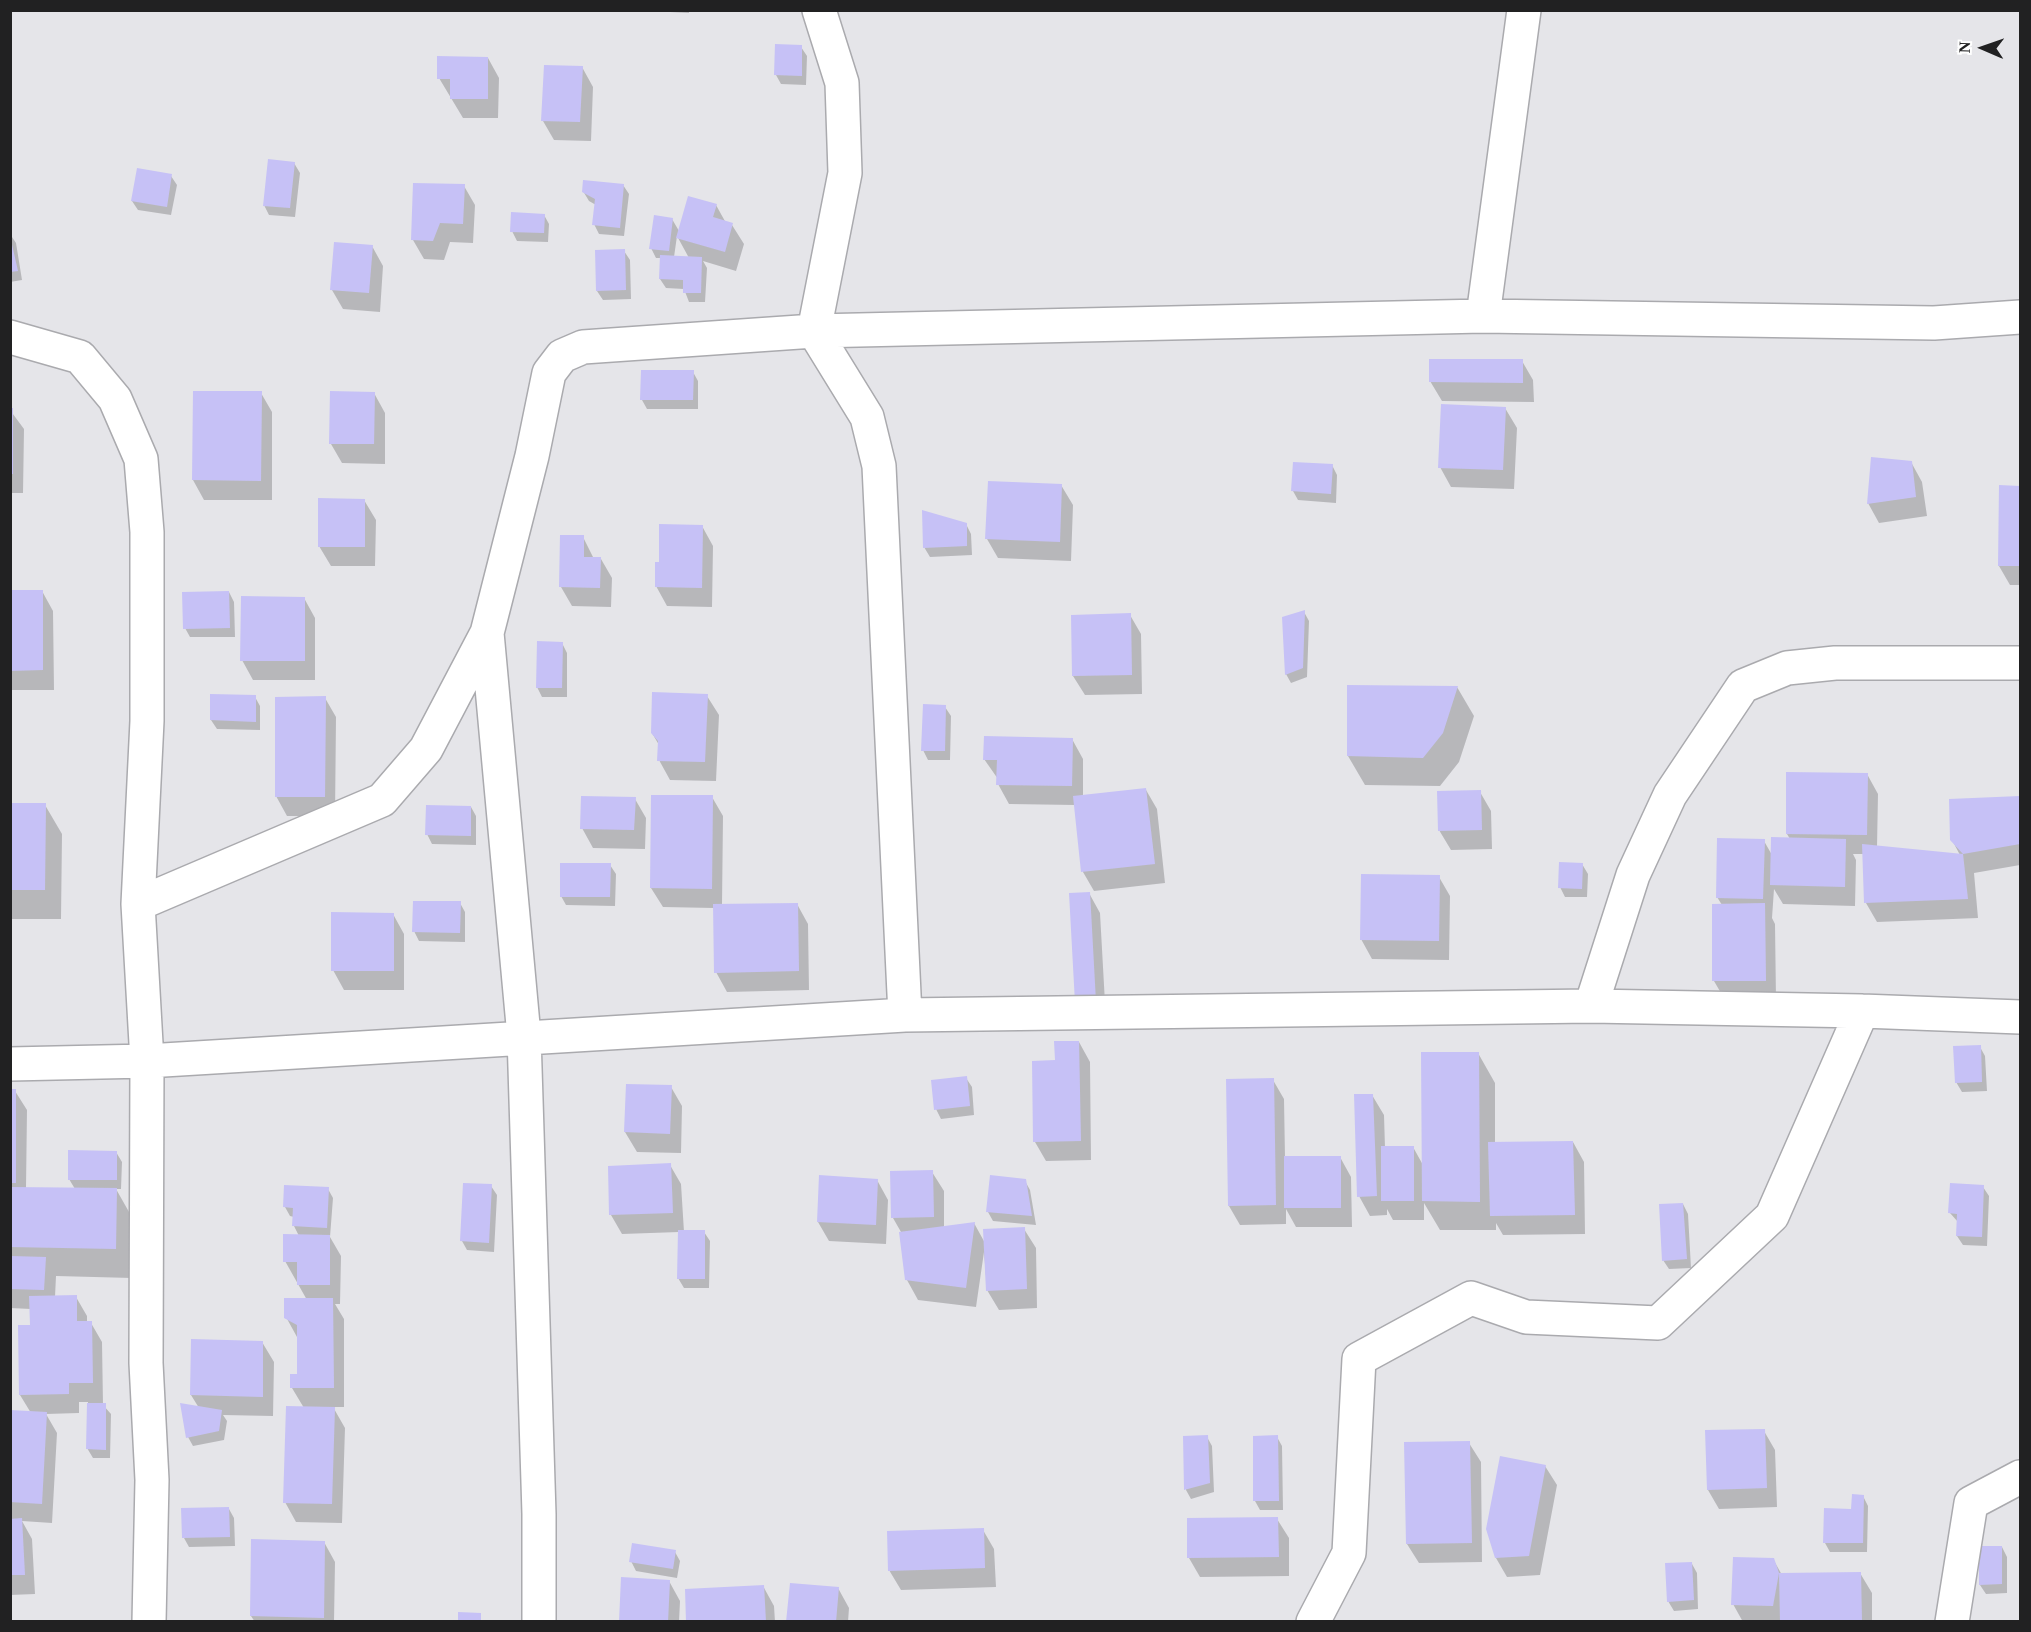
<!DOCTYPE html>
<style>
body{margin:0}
#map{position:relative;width:2031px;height:1632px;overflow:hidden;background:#e5e5e9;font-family:"Times New Roman",serif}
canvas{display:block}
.frame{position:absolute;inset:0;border:12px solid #212122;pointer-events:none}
.north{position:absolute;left:1953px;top:18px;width:60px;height:60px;-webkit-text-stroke:4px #fff;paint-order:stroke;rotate:272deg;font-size:16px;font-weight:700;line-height:24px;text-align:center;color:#212122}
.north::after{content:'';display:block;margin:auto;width:21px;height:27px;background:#212122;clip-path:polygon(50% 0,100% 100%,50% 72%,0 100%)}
</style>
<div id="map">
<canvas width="2031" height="1632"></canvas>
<div class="frame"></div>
<div class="north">N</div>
</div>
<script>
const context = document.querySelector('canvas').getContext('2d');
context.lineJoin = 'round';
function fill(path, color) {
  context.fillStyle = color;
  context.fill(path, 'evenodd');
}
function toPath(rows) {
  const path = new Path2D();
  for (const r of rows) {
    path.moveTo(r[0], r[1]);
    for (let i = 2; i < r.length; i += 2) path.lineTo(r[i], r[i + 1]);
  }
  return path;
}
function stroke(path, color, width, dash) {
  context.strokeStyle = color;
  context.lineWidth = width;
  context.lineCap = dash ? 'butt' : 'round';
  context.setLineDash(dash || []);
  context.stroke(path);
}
const shadow = toPath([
 [669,10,689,10,689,13,670,12],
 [801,47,807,56,806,85,781,84,776,75],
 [488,58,499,78,498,118,463,118,439,78],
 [582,67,593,87,591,141,554,140,543,121],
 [294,163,300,173,295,217,269,215,264,205],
 [171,176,177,185,171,215,138,210,132,201],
 [623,185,629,194,624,236,599,234,594,224,596,205,589,201,583,191],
 [464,186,475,205,473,243,450,242,444,260,424,259,413,240],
 [716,205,726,223,732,225,744,244,736,271,703,261,707,268,705,302,689,302,684,289,666,288,660,279,662,258,656,258,651,248,672,219,679,231],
 [677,236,689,258,674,257],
 [544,215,549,224,548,242,517,241,512,231],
 [10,234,16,243,22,280,10,282],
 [372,246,383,266,380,312,343,309,332,290],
 [624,251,630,260,631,299,603,300,597,291],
 [1522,361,1533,380,1534,402,1442,401,1430,381],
 [642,371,693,372,698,381,698,409,647,409,642,400],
 [194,392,261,393,272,412,272,500,204,500,193,480],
 [374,393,385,413,385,464,342,463,331,444],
 [1505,408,1517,428,1514,489,1451,487,1440,467],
 [10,410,24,429,23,493,10,493],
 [1911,462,1922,482,1927,516,1879,523,1868,503],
 [1332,465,1337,475,1336,503,1298,500,1293,491],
 [1061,485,1073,505,1071,561,998,558,987,539],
 [2001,487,2020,487,2020,585,2010,585,1999,566],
 [364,500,376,520,375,566,331,566,319,546],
 [966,524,971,534,972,555,930,557,924,547],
 [702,526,713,546,712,607,667,606,656,586,660,564],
 [583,537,594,559,601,559,612,578,611,607,572,606,561,587],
 [10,591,42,591,53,611,54,690,10,690],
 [229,592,234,602,235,637,190,637,185,628],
 [304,598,315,618,315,680,253,680,242,660],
 [1304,612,1309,621,1307,677,1291,683,1286,674],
 [1130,615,1141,634,1142,694,1085,695,1073,676],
 [562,643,567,653,567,697,542,697,537,687],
 [1349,686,1457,687,1474,716,1459,762,1440,786,1365,785,1348,756],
 [707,696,719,715,716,781,670,780,659,760,659,745,652,733],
 [255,697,260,706,260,730,217,729,211,720],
 [325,698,336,717,335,816,287,816,276,796],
 [945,707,951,716,950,760,928,760,923,750],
 [1072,739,1083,759,1083,797,1146,790,1157,809,1165,883,1094,891,1083,872,1075,805,1009,804,998,784,998,779,984,759],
 [1867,774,1878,794,1877,847,1960,855,1952,840,1950,800,2020,798,2020,865,1974,873,1978,918,1877,922,1866,903,1864,854,1853,854,1856,860,1855,906,1783,904,1774,889,1772,918,1775,924,1776,1000,1725,1000,1714,981,1722,905,1717,897,1764,841,1772,855,1790,839,1787,834],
 [1480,792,1491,811,1492,849,1451,850,1439,830],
 [712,797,723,816,722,905,797,904,808,924,809,990,727,992,716,972,714,908,663,907,651,888],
 [635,799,646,818,645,849,593,848,582,828],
 [10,805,45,805,62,834,61,919,10,919],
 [471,807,476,816,476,845,432,844,427,834],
 [1582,864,1588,874,1587,897,1565,897,1560,887],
 [610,865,616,874,615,906,566,905,561,896],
 [1439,877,1450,896,1449,960,1372,959,1361,939],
 [1089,893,1100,913,1106,1021,1088,1022],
 [460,903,465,912,465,942,419,941,414,931],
 [393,914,404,934,404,990,344,990,333,970],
 [1079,1042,1090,1062,1091,1160,1046,1161,1035,1142,1056,1062],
 [1980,1047,1985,1056,1987,1091,1962,1092,1956,1082],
 [1478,1053,1495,1083,1495,1144,1573,1142,1584,1162,1585,1234,1503,1235,1496,1223,1496,1230,1440,1230,1424,1203,1424,1220,1393,1220,1387,1209,1387,1215,1370,1216,1359,1196,1372,1095,1384,1115,1385,1148,1413,1147,1423,1165],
 [966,1078,972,1087,974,1115,941,1119,936,1109],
 [1273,1080,1284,1099,1285,1158,1340,1157,1351,1177,1352,1227,1296,1227,1286,1209,1286,1224,1240,1225,1229,1206],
 [627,1085,671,1087,682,1106,681,1153,637,1152,625,1132],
 [10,1091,15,1091,27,1110,26,1188,75,1189,69,1179,116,1152,122,1162,121,1189,116,1189,133,1219,132,1278,56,1276,55,1297,76,1297,87,1316,87,1323,91,1323,102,1342,103,1405,111,1414,110,1458,93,1458,87,1448,88,1402,79,1402,79,1413,46,1414,57,1433,52,1523,22,1521,32,1539,35,1594,10,1595,10,1412,31,1413,20,1395,31,1326,31,1309,10,1308],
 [670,1165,681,1184,684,1232,704,1232,710,1241,709,1288,684,1288,678,1278,679,1232,622,1234,611,1215,609,1167],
 [932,1172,944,1191,944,1227,974,1223,985,1243,1024,1229,1036,1248,1037,1308,999,1310,987,1290,984,1252,976,1307,918,1300,907,1280,901,1232,893,1218],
 [877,1180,888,1200,886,1244,829,1241,818,1222],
 [1025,1181,1030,1190,1036,1225,993,1221,988,1212],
 [491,1186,497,1195,494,1252,467,1250,462,1241],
 [1983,1187,1989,1196,1987,1246,1963,1245,1957,1236,1958,1222,1950,1213],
 [328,1189,333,1198,330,1237,341,1256,340,1304,335,1304,344,1319,344,1407,333,1407,345,1428,342,1523,296,1522,285,1502,304,1408,292,1388,298,1376,297,1337,286,1317,307,1300,285,1261,299,1236,294,1226,294,1217,290,1216,285,1207],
 [1683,1204,1688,1214,1691,1268,1669,1269,1663,1260],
 [262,1342,274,1362,273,1416,223,1415,227,1421,224,1440,193,1446,188,1437,199,1408,191,1395],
 [1764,1431,1775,1450,1777,1507,1719,1509,1708,1490],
 [1185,1437,1207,1437,1212,1446,1214,1492,1191,1499,1186,1490],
 [1277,1437,1282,1446,1283,1510,1260,1510,1255,1501],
 [1469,1443,1481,1462,1482,1562,1419,1563,1407,1544,1406,1444],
 [1545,1466,1557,1485,1540,1575,1507,1577,1496,1558],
 [1863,1496,1868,1506,1867,1552,1830,1552,1825,1543],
 [229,1509,234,1518,235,1546,189,1547,184,1538],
 [1277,1519,1289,1538,1289,1576,1200,1577,1189,1558],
 [983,1530,994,1549,996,1587,901,1590,889,1570],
 [324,1542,335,1562,334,1622,255,1622,251,1616],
 [2002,1547,2007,1557,2007,1593,1986,1594,1980,1585],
 [675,1552,680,1561,677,1578,636,1571,631,1561],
 [1773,1559,1782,1575,1860,1573,1872,1593,1872,1622,1743,1622,1733,1604],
 [1692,1564,1697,1573,1698,1609,1674,1611,1668,1601],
 [669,1581,680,1601,679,1622,621,1622],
 [763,1586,774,1606,775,1622,688,1622],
 [838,1588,849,1608,848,1622,788,1622]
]);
const building = toPath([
 [775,44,802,45,802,76,774,75],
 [437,56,488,57,488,99,450,99,450,79,437,79],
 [544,65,583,66,580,122,541,121],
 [268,159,295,162,290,208,263,206],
 [137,168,172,174,167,207,131,201],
 [583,180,624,184,620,228,592,225,595,199,582,192],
 [413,183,465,184,463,224,440,223,433,241,411,240],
 [688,196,717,204,713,217,733,223,725,252,676,238],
 [511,212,545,214,544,233,510,232],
 [654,215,673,218,669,251,649,249],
 [10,236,18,271,10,272],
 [334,242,373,245,369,293,330,290],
 [625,249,626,290,596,291,595,250],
 [660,255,702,257,701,293,683,293,683,280,659,279],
 [1429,359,1523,359,1523,383,1429,382],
 [641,370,694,370,693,400,640,400],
 [193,391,262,391,261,481,192,480],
 [330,391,375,392,374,444,329,444],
 [1441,404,1506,407,1503,470,1438,468],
 [10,408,13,408,13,474,10,474],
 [1871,457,1912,461,1916,497,1867,504],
 [1293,462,1333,464,1331,494,1291,491],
 [988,481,1062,484,1060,542,985,539],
 [1999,485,2020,486,2020,566,1998,566],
 [318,498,365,499,365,547,318,547],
 [922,510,967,523,967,546,923,548],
 [659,524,703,525,702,588,655,587,655,562,659,562],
 [560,535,584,535,584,557,601,557,600,588,559,587],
 [10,590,43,590,43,670,10,671],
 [229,591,230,628,183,629,182,592],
 [241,596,305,597,305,661,240,661],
 [1305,610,1303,668,1285,675,1282,617],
 [1131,613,1132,675,1072,676,1071,615],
 [537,641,563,642,562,688,536,688],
 [1347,685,1458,686,1443,733,1423,758,1347,756],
 [652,692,708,694,705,762,657,761,658,741,651,733],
 [210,694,256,695,256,722,210,720],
 [326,696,325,797,275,797,275,697],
 [923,704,946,705,945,751,921,751],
 [984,736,1073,738,1072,786,996,785,997,760,983,760],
 [1786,772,1868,773,1867,835,1786,834],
 [1146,788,1155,864,1081,872,1073,796],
 [1481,790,1482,830,1438,831,1437,791],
 [651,795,713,795,712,889,650,888],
 [581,796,636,797,634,830,580,829],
 [2020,796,2020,844,1963,854,1968,899,1864,903,1862,844,1963,854,1950,840,1949,799],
 [10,803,46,803,45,890,10,890],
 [426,805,471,806,471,836,425,835],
 [1771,837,1846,839,1845,887,1770,885],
 [1717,838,1765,839,1763,899,1716,898],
 [1559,862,1583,863,1582,889,1558,888],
 [560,863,611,863,610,897,560,897],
 [1361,874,1440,875,1439,941,1360,940],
 [1090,892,1096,1002,1075,1003,1069,893],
 [413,901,461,901,460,933,412,932],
 [798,903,799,971,714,973,713,904],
 [1765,903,1766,981,1712,981,1712,904],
 [331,912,394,913,394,971,331,971],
 [1054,1041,1079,1041,1081,1141,1033,1142,1032,1061,1055,1060],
 [1981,1045,1982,1082,1955,1083,1953,1046],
 [1421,1052,1479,1052,1480,1202,1422,1201],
 [967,1076,970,1106,934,1110,931,1080],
 [1274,1078,1276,1205,1228,1206,1226,1079],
 [626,1084,672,1085,670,1134,624,1132],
 [10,1089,16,1089,16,1183,10,1183],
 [1354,1094,1373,1094,1377,1196,1357,1197],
 [1573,1141,1575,1215,1490,1216,1488,1142],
 [1381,1146,1414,1146,1414,1201,1381,1201],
 [68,1150,117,1151,117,1180,68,1180],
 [1284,1156,1341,1156,1341,1208,1284,1208],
 [671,1163,673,1213,609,1215,608,1166],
 [933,1170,934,1217,891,1218,890,1171],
 [819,1175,878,1179,876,1225,817,1222],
 [990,1175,1026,1179,1032,1216,986,1212],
 [463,1183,492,1184,489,1243,460,1241],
 [1950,1183,1984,1185,1982,1237,1956,1236,1957,1214,1948,1213],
 [284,1185,329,1187,327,1228,292,1226,293,1208,283,1207],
 [10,1187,117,1188,116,1249,10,1247],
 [1683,1203,1687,1259,1662,1261,1659,1204],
 [975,1222,966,1288,905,1280,899,1232],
 [1025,1227,1027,1289,986,1291,983,1229],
 [678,1230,705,1230,705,1279,677,1279],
 [283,1234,330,1235,330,1285,297,1285,297,1262,283,1262],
 [10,1256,46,1257,44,1290,10,1289],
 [77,1295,77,1321,92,1321,93,1383,69,1383,69,1394,19,1395,18,1325,30,1325,29,1296],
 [284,1298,333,1298,334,1388,290,1388,290,1374,297,1374,297,1325,284,1318],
 [191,1339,263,1341,263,1397,190,1395],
 [87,1403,106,1403,106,1450,86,1449],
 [180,1403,222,1410,219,1431,186,1438],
 [286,1406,335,1407,332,1504,283,1503],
 [10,1410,47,1412,42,1504,10,1502],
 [1765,1429,1767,1488,1707,1490,1705,1430],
 [1208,1435,1210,1483,1184,1490,1183,1436],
 [1278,1435,1279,1501,1253,1501,1253,1436],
 [1470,1441,1472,1543,1406,1544,1404,1442],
 [1500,1456,1546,1465,1529,1556,1495,1558,1486,1529],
 [1852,1494,1864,1495,1863,1543,1823,1543,1824,1508,1851,1509],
 [229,1507,230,1537,182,1538,181,1508],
 [1278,1517,1279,1557,1187,1558,1187,1518],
 [22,1518,25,1575,10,1575,10,1519],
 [984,1528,985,1568,888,1571,887,1531],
 [251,1539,325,1541,324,1618,250,1616],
 [632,1543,676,1550,673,1569,629,1562],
 [1979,1546,2002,1546,2002,1584,1979,1585],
 [1733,1557,1774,1558,1779,1573,1861,1572,1862,1622,1780,1622,1779,1573,1773,1606,1731,1605],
 [1692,1562,1694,1600,1667,1602,1665,1563],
 [621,1577,670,1580,668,1622,619,1622],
 [790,1583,839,1587,836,1622,786,1622],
 [764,1585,766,1622,686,1622,685,1589],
 [458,1612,481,1613,481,1622,458,1622]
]);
const minor = toPath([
 [819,10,842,83,845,173,814,331,867,417,879,466,905,1015],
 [1483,316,1524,10],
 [10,337,80,357,115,399,141,459,147,532,147,721,138,904,147,1061,146,1363,152,1480,149,1622],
 [487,633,524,1036,539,1514,539,1622],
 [138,904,382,800,426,749,487,633,532,456,549,373,562,356,583,347,814,331,1483,316,1934,323,2020,317],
 [1591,1006,1633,875,1670,795,1743,686,1787,668,1835,663,2020,663],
 [10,1064,147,1061,905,1015,1591,1006,1862,1011,2020,1017],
 [1313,1622,1349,1553,1359,1359,1471,1298,1526,1317,1658,1323,1772,1216,1862,1011],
 [1952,1622,1971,1503,2020,1477]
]);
fill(shadow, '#0003');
fill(building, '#c6c1f6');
stroke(minor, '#aaaaae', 36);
stroke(minor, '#fff', 33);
</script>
